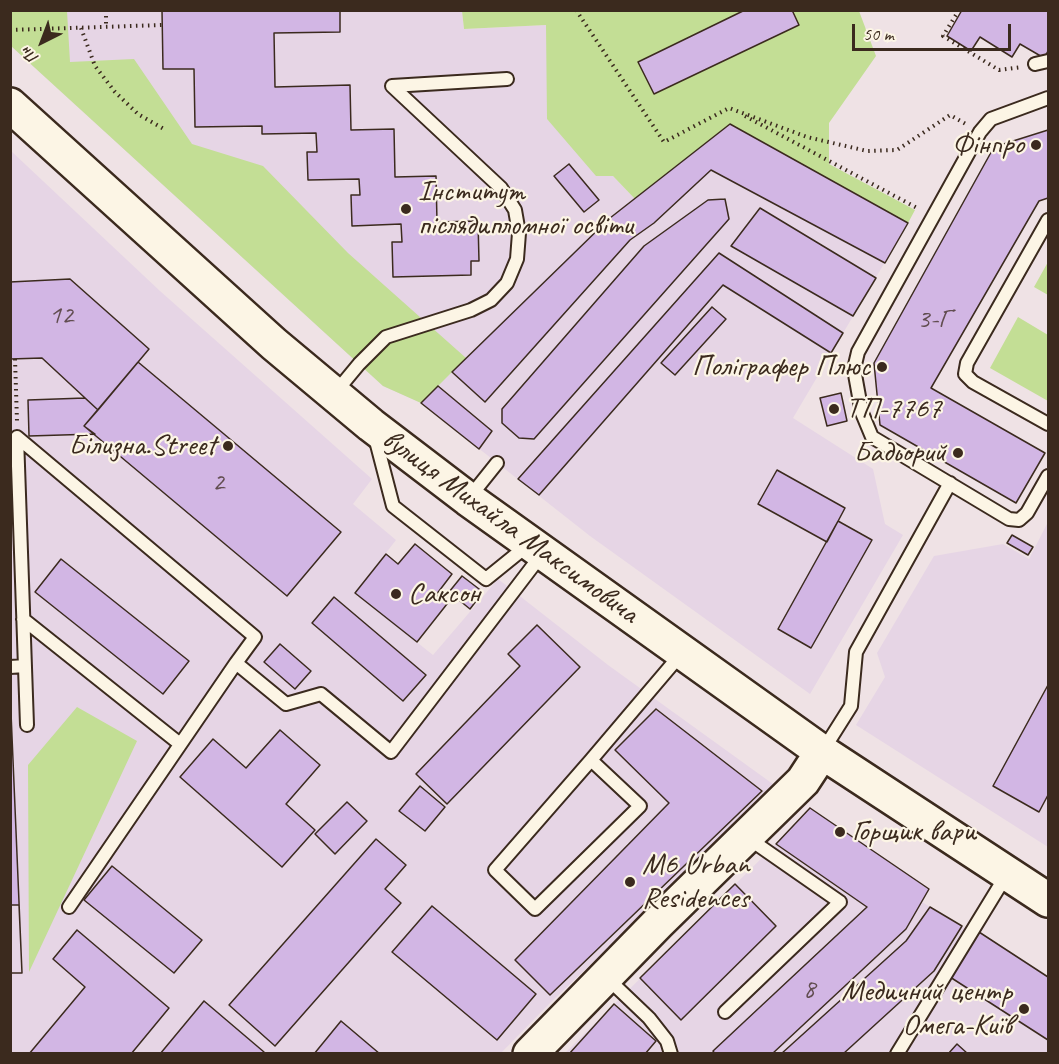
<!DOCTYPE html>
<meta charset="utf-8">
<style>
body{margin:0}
#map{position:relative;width:1059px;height:1064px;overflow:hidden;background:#efe2e5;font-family:Caveat,sans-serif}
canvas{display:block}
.frame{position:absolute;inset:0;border:12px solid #3b2a1e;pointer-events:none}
.north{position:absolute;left:12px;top:12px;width:60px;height:60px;-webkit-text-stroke:4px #fcf5e5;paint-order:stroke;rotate:222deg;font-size:16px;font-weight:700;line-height:24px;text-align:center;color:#3b2a1e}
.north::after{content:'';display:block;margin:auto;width:21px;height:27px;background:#3b2a1e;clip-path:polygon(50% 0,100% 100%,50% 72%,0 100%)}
.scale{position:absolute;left:852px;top:24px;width:159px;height:27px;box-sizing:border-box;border:3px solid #3b2a1e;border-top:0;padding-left:8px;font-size:18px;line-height:21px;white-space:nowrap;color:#3b2a1e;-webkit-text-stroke:4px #fcf5e5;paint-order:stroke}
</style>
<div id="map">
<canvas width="1059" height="1064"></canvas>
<div class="frame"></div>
<div class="north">Пн</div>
<div class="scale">50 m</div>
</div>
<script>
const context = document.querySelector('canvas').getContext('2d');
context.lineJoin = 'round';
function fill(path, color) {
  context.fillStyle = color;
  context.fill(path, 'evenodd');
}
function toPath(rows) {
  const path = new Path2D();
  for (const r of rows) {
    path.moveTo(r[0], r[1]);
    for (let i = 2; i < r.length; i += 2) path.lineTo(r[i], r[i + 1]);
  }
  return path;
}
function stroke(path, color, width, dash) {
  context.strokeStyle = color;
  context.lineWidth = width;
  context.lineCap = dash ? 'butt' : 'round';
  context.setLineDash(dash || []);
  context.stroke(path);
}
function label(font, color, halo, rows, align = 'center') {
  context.font = font + ' Caveat,sans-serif';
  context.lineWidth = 4.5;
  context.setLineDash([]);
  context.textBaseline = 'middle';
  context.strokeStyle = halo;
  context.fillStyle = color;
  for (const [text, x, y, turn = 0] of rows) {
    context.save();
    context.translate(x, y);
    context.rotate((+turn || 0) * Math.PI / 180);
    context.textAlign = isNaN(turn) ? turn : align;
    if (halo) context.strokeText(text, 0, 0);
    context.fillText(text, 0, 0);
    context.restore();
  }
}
const built = toPath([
 [462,10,464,29,547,25,547,119,613,176,635,199,730,124,908,223,793,418,873,469,885,524,903,535,810,694,590,536,421,403,383,386,11,46,10,11],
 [10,150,160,291,372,479,353,504,396,540,355,593,433,655,498,579,608,665,777,787,551,1002,501,1053,11,1053],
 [1048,522,1048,847,856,725,885,677,877,653,934,556,1003,544,1029,559],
 [810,808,929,889,922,902,971,932,979,932,951,977,1048,1040,1048,1054,564,1054,776,844]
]);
const green = toPath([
 [10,11,67,11,70,62,134,59,192,144,263,166,348,253,466,358,421,403,383,386,11,46],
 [462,11,859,11,876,56,829,123,829,164,915,210,908,223,730,124,635,199,613,176,596,176,547,119,546,25,464,29],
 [1048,262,1048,295,1034,287],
 [1018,317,1048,335,1048,401,990,368],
 [77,707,137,741,29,972,28,765]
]);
const building = toPath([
 [162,10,340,10,340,32,274,33,275,87,350,85,351,130,394,129,395,177,436,176,437,222,478,221,479,261,471,261,471,275,393,277,392,242,402,242,401,224,352,226,351,195,360,195,359,179,308,180,307,152,317,152,316,133,262,134,262,126,195,127,194,69,163,69,162,10],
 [745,10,792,10,799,25,654,94,638,62,745,10],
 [962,10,1048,10,1048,51,1044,58,1020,44,1012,57,980,37,971,51,947,36,962,10],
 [730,124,908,223,885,263,711,170,654,223,630,240,485,402,452,372,610,218,730,124],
 [1048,130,1048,198,1039,201,931,388,1045,453,1016,503,880,425,874,363,994,147,1048,130],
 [569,164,599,200,584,212,554,176,569,164],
 [725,199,729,219,534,439,519,438,502,423,502,409,644,246,708,200,725,199],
 [760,208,876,278,853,316,731,246,760,208],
 [719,253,843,333,831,353,723,285,539,495,518,479,719,253],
 [70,279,149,349,98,410,42,358,10,359,10,282,70,279],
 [712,307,726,319,675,375,661,363,712,307],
 [138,362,341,532,287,596,84,426,138,362],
 [438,386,492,431,479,449,421,403,438,386],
 [841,393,847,421,827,426,820,398,841,393],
 [85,398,98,410,84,426,95,434,29,436,28,400,85,398],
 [777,470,845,508,827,542,758,504,777,470],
 [838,521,872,540,811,648,778,629,838,521],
 [1012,535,1033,547,1028,555,1007,543,1012,535],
 [415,544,452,574,436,595,447,604,417,642,355,593,386,554,398,564,415,544],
 [61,559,189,661,163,694,35,592,61,559],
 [462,576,483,592,470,609,449,592,462,576],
 [334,597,426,675,403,701,312,623,334,597],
 [537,625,580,667,447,804,416,774,520,666,508,654,537,625],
 [280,644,311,671,295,689,264,662,280,644],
 [1048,685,1048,795,1039,812,993,786,1048,685],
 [10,689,22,973,10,973,10,689],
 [656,709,762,791,550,995,515,960,669,803,615,750,656,709],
 [280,730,320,765,286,804,315,830,282,867,180,777,213,739,246,768,280,730],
 [420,786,445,807,425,831,399,811,420,786],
 [347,802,367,821,335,854,315,834,347,802],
 [810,808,929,889,906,929,772,1054,715,1054,713,1051,867,907,776,844,810,808],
 [376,839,406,865,385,889,401,903,275,1046,229,1005,376,839],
 [112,866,202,940,174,973,84,900,112,866],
 [735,884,776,926,681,1020,640,978,735,884],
 [10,905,19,905,22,973,10,973,10,905],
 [432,906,536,994,497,1040,392,952,432,906],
 [930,907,962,926,934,971,843,1054,781,1054,906,941,930,907],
 [77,930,169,1008,131,1054,29,1054,85,987,53,959,77,930],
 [979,932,1048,977,1048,1040,950,977,979,932],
 [204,1001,264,1052,262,1054,160,1054,204,1001],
 [614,1004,656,1041,645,1054,569,1054,614,1004],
 [341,1021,380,1054,314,1054,341,1021],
 [957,1044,968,1054,948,1054,957,1044]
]);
const path = toPath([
 [106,10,106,27],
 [576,10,664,142,729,108,807,137,867,151,897,150,950,115,966,124],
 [959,10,943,36,999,70,1022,67],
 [81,28,95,66,115,92,138,114,164,129],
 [10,30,162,25],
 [745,116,919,209],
 [15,359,17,421]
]);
const lane = toPath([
 [1035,64,1048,61],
 [1048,98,991,119,980,132,858,352,854,369,862,413,872,437,1009,519,1019,520,1027,513,1048,476],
 [1048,220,967,363,965,374,973,382,1048,424],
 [335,393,359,364,386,337,471,310,491,300,507,283,517,259,519,233,515,210,501,188,392,86,507,79],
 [375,437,393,506,486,579,528,545],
 [469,498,497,463],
 [23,619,180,744],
 [10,667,25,666],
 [27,725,17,437,255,637,236,663],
 [822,752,851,706,856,652,950,483],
 [591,760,640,806,535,909,495,870,591,760,681,654],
 [69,907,236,663,286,704,321,694,391,752,542,554],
 [606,977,649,1018,667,1041,671,1054],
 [725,1012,840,902,748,838],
 [897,1054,1007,874]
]);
const secondary = toPath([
 [10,105,274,344,371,425,468,499,822,752,1048,900],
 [530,1054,658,923,803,781,822,752]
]);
const markers = [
 [1036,145,6,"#3b2a1e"],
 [406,209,6,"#3b2a1e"],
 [882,367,6,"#3b2a1e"],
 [834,409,6,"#3b2a1e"],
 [228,446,6,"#3b2a1e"],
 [958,453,6,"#3b2a1e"],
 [396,594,6,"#3b2a1e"],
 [840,832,6,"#3b2a1e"],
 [630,882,6,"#3b2a1e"],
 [1024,1009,6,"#3b2a1e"]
];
const numberNames = [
 ["12",61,316],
 ["3-Г",934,320],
 ["2",218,483],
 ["8",809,990]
];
const poiNames = [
 ["Фінпро",1024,145],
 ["Інститут",418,192,"left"],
 ["післядипломної освіти",418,226,"left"],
 ["Поліграфер Плюс",870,367],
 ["ТП-7767",846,409,"left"],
 ["Білизна.Street",216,446],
 ["Бадьорий",946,453],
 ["Саксон",408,594,"left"],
 ["Горщик вари",852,832,"left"],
 ["M6 Urban",642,865,"left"],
 ["Residences",642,899,"left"],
 ["Медичний центр",1012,992],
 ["Омега-Київ",1012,1026]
];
const streetNames = [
 ["вулиця Михайла Максимовича",510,527,36]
];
fill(built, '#e6d5e5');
fill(green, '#c3de95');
fill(building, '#d2b6e4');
stroke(building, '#3b2a1e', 1.5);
stroke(lane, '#3b2a1e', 16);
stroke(secondary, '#3b2a1e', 38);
stroke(path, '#3b2a1e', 4, [1.5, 4.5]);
stroke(lane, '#fcf5e5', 12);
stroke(secondary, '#fcf5e5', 33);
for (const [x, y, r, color] of markers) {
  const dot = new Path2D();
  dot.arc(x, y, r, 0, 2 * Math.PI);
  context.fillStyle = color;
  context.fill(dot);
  stroke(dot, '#fcf5e5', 2);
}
label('27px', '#614d50', null, numberNames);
label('30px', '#3b2a1e', '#fcf5e5', poiNames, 'right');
label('30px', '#3b2a1e', '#fcf5e5', streetNames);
</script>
